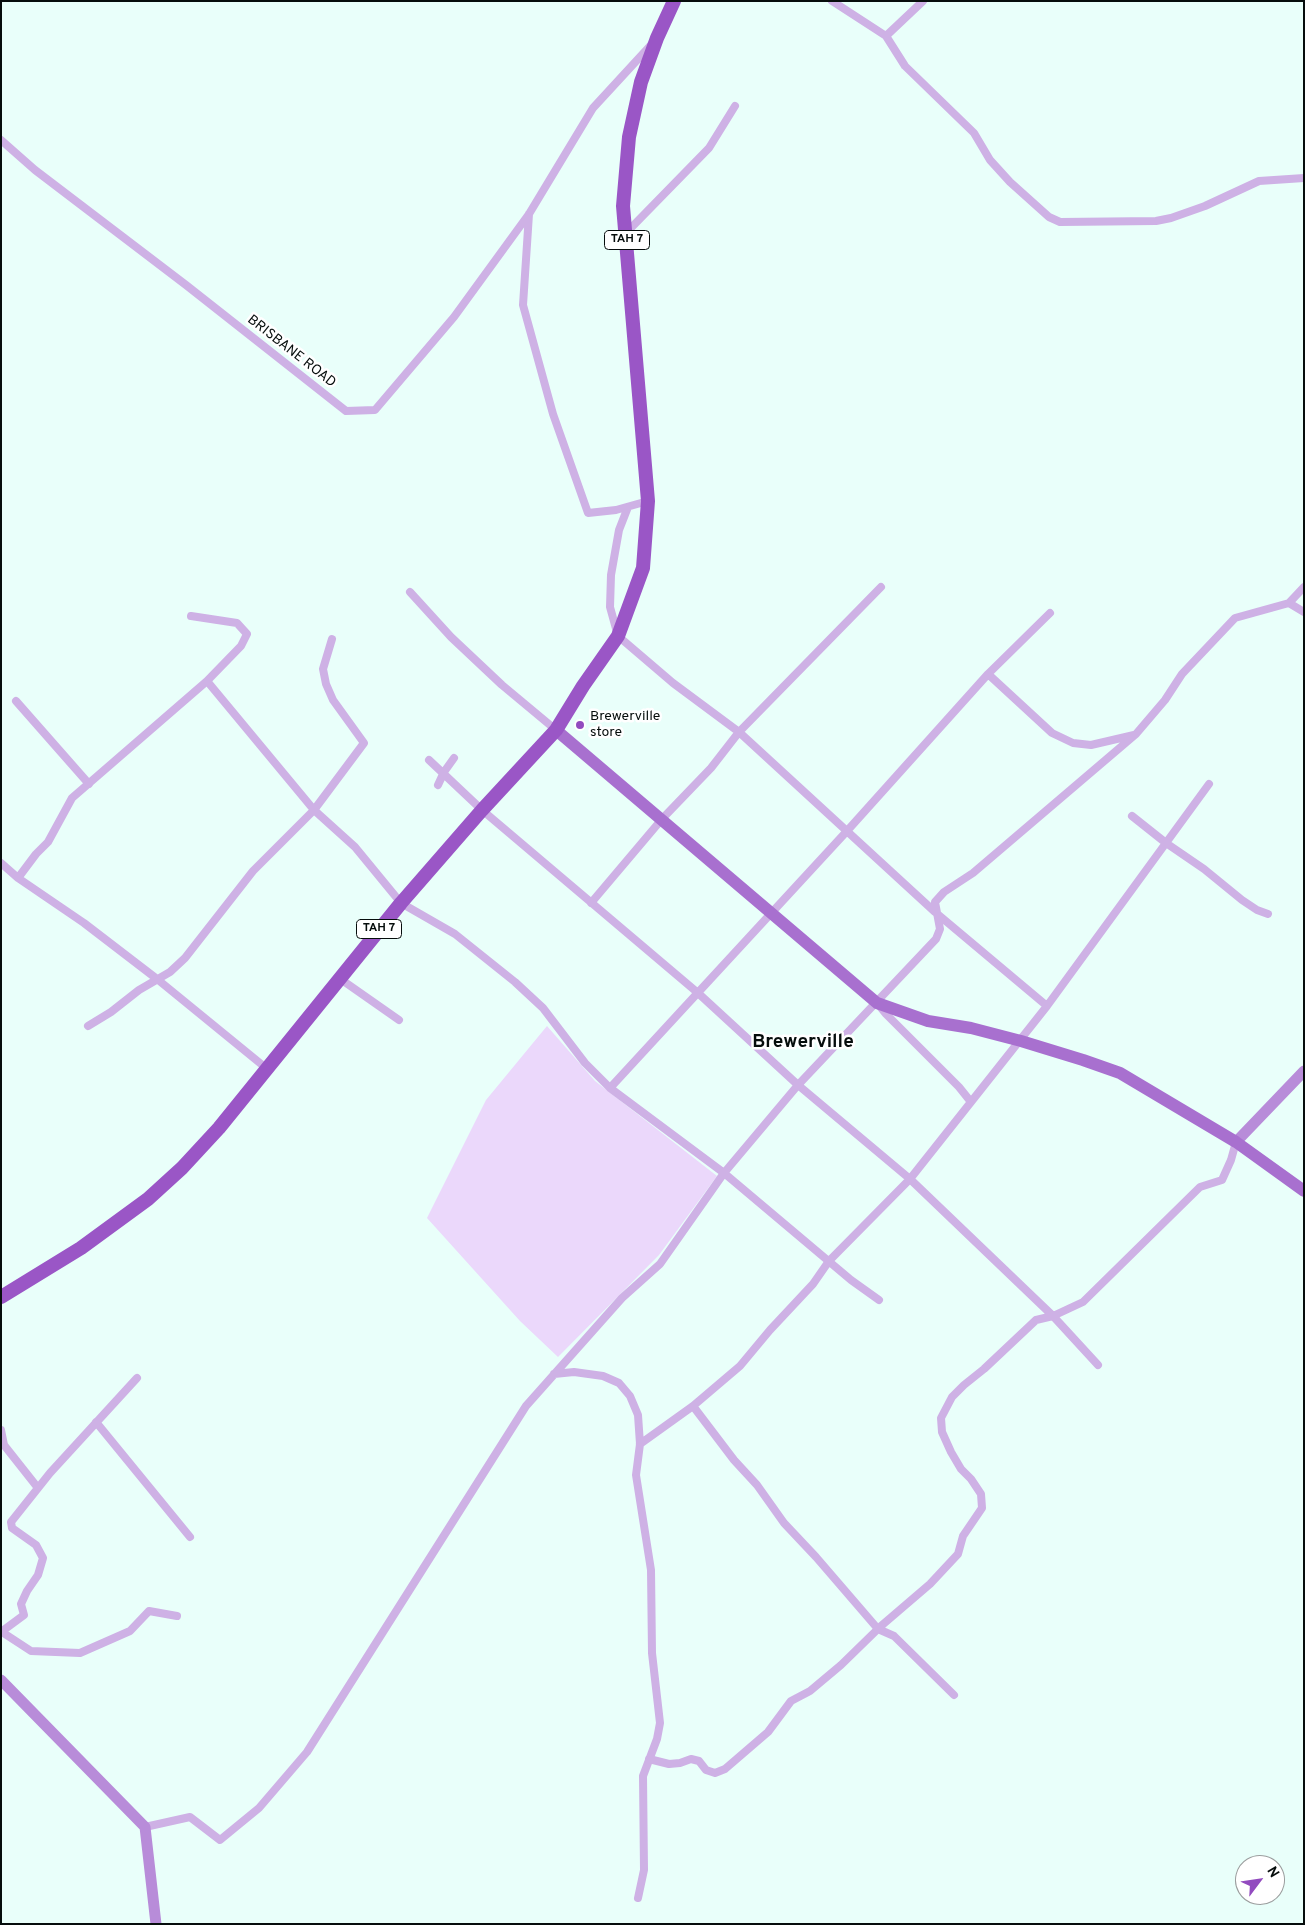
<!DOCTYPE html>
<style>
body{margin:0}
#map{position:relative;width:1305px;height:1925px;overflow:hidden;background:#e9fffa;font-family:Overpass,sans-serif}
canvas{display:block}
.frame{position:absolute;inset:0;border:2px solid #060d0c;pointer-events:none}
.north{position:absolute;left:1235px;top:1855px;width:50px;height:50px;box-sizing:border-box;background:#fff;border:1px solid #9b9e9e;border-radius:50%;rotate:59deg;font-size:14px;font-weight:700;line-height:20px;text-align:center;color:#060d0c}
.north::after{content:'';display:block;margin:auto;width:18px;height:22px;background:#924bbf;clip-path:polygon(50% 0,100% 100%,50% 72%,0 100%)}
</style>
<div id="map">
<canvas width="1305" height="1925"></canvas>
<div class="frame"></div>
<div class="north">N</div>
</div>
<script>
const context = document.querySelector('canvas').getContext('2d');
context.lineJoin = 'round';
function fill(path, color) {
  context.fillStyle = color;
  context.fill(path, 'evenodd');
}
function toPath(rows) {
  const path = new Path2D();
  for (const r of rows) {
    path.moveTo(r[0], r[1]);
    for (let i = 2; i < r.length; i += 2) path.lineTo(r[i], r[i + 1]);
  }
  return path;
}
function stroke(path, color, width, dash) {
  context.strokeStyle = color;
  context.lineWidth = width;
  context.lineCap = dash ? 'butt' : 'round';
  context.setLineDash(dash || []);
  context.stroke(path);
}
function label(font, color, halo, rows, align = 'center') {
  context.font = font + ' Overpass,sans-serif';
  context.lineWidth = 5;
  context.setLineDash([]);
  context.textBaseline = 'middle';
  context.strokeStyle = halo;
  context.fillStyle = color;
  for (const [text, x, y, turn = 0] of rows) {
    context.save();
    context.translate(x, y);
    context.rotate((+turn || 0) * Math.PI / 180);
    context.textAlign = isNaN(turn) ? turn : align;
    if (halo) context.strokeText(text, 0, 0);
    context.fillText(text, 0, 0);
    context.restore();
  }
}
const green = toPath([
 [547,1026,595,1081,717,1176,659,1255,558,1357,520,1321,427,1218,486,1100]
]);
const street = toPath([
 [832,1,886,36,905,66,974,133,990,160,1010,182,1049,217,1060,222,1156,221,1171,218,1205,206,1259,181,1304,178],
 [886,36,923,1],
 [1,140,35,170,186,285,346,411,375,410,454,317,529,214,593,108,651,45],
 [529,214,523,305,553,414,588,513,616,510,648,501],
 [626,233,709,148,735,106],
 [628,507,619,530,611,575,610,607,618,636,673,683,739,732,935,912,1047,1006,971,1102],
 [410,592,451,637,502,685,556,730],
 [1289,603,1304,612],
 [988,674,1052,733,1073,743,1091,745,1134,735],
 [207,681,314,810,355,847,401,903,455,934,515,982,543,1008,585,1063,610,1088,724,1173,851,1280,879,1300],
 [16,701,89,784],
 [429,760,482,810,698,993,798,1085,910,1179,1053,1316],
 [438,785,444,772,454,758],
 [1132,816,1166,843,1204,869,1242,900,1257,910,1268,914],
 [1,863,18,878,84,923,157,979,266,1068],
 [18,878,36,854,48,842,72,798,207,681,241,646,247,634,237,623,191,616],
 [591,903,662,819,711,768,739,732,881,587],
 [339,978,399,1020],
 [1047,1006,1209,784],
 [88,1026,111,1012,139,990,170,972,185,958,253,871,314,810,364,743,333,700,326,684,323,669,332,639],
 [610,1088,847,831,988,674,1050,613],
 [1098,1365,1053,1316,1083,1302,1200,1187,1222,1180,1231,1160,1236,1142],
 [554,1374,574,1372,603,1376,619,1383,630,1396,638,1415,640,1444,636,1475,651,1570,652,1653,660,1723,657,1739,643,1776,644,1870,638,1898],
 [693,1406,734,1460,757,1485,784,1523,816,1557,878,1629,894,1636,954,1695],
 [96,1422,190,1537],
 [1,1430,4,1445,38,1488],
 [640,1444,693,1406,740,1366,770,1330,813,1284,829,1261,910,1179,971,1102,959,1087,886,1014,878,1004],
 [1,1632,24,1615,21,1604,27,1591,38,1575,43,1558,36,1545,12,1528,11,1522,50,1473,137,1378],
 [2,1632,31,1651,80,1653,130,1631,149,1611,177,1616],
 [649,1759,669,1764,680,1763,691,1759,699,1761,706,1770,715,1773,725,1769,768,1732,791,1701,810,1691,841,1665,881,1626,930,1584,958,1554,963,1536,982,1508,981,1494,971,1479,961,1469,951,1452,942,1432,941,1418,952,1397,964,1385,984,1369,1036,1320,1053,1316],
 [145,1827,190,1817,220,1840,259,1808,307,1752,526,1406,622,1298,660,1264,724,1173,798,1085,936,939,940,929,935,902,944,892,973,873,1136,734,1165,700,1182,674,1235,618,1289,603,1304,587]
]);
const secondary = toPath([
 [1236,1142,1304,1071],
 [1,1680,145,1827,156,1924]
]);
const primary = toPath([
 [556,730,877,1003,928,1021,971,1028,1021,1041,1083,1060,1120,1073,1236,1142,1304,1191]
]);
const highway = toPath([
 [1,1297,81,1248,148,1199,182,1168,219,1128,401,903,482,810,556,730,583,686,618,636,643,568,648,501,623,206,629,137,641,82,657,38,674,1]
]);
const markers = [
 [580,725,5,"#924bbf"]
];
const shields = [
 [627,240,45],
 [379,929,45]
];
const shieldNames = [
 ["TAH 7",627,240],
 ["TAH 7",379,929]
];
const streetNames = [
 ["BRISBANE ROAD",291,352,38]
];
const poiNames = [
 ["Brewerville",590,717],
 ["store",590,733]
];
const districtNames = [
 ["Brewerville",803,1043]
];
fill(green, '#ebd8fb');
stroke(street, '#ceb1e5', 8);
stroke(secondary, '#b88cd9', 11);
stroke(primary, '#a870cf', 12);
stroke(highway, '#9a56c6', 14);
for (const [x, y, r, color] of markers) {
  const dot = new Path2D();
  dot.arc(x, y, r, 0, 2 * Math.PI);
  context.fillStyle = color;
  context.fill(dot);
  stroke(dot, '#fff', 2);
}
for (const [x, y, w] of shields) {
  const box = new Path2D();
  box.roundRect(x - w / 2, y - 9.5, w, 19, 4);
  context.fillStyle = '#fff';
  context.fill(box);
  stroke(box, '#060d0c', 1);
}
label('bold 12px', '#060d0c', null, shieldNames);
label('14px', '#060d0c', '#fff', streetNames);
label('14px', '#060d0c', '#fff', poiNames, 'left');
label('bold 19px', '#060d0c', '#fff', districtNames);
</script>
